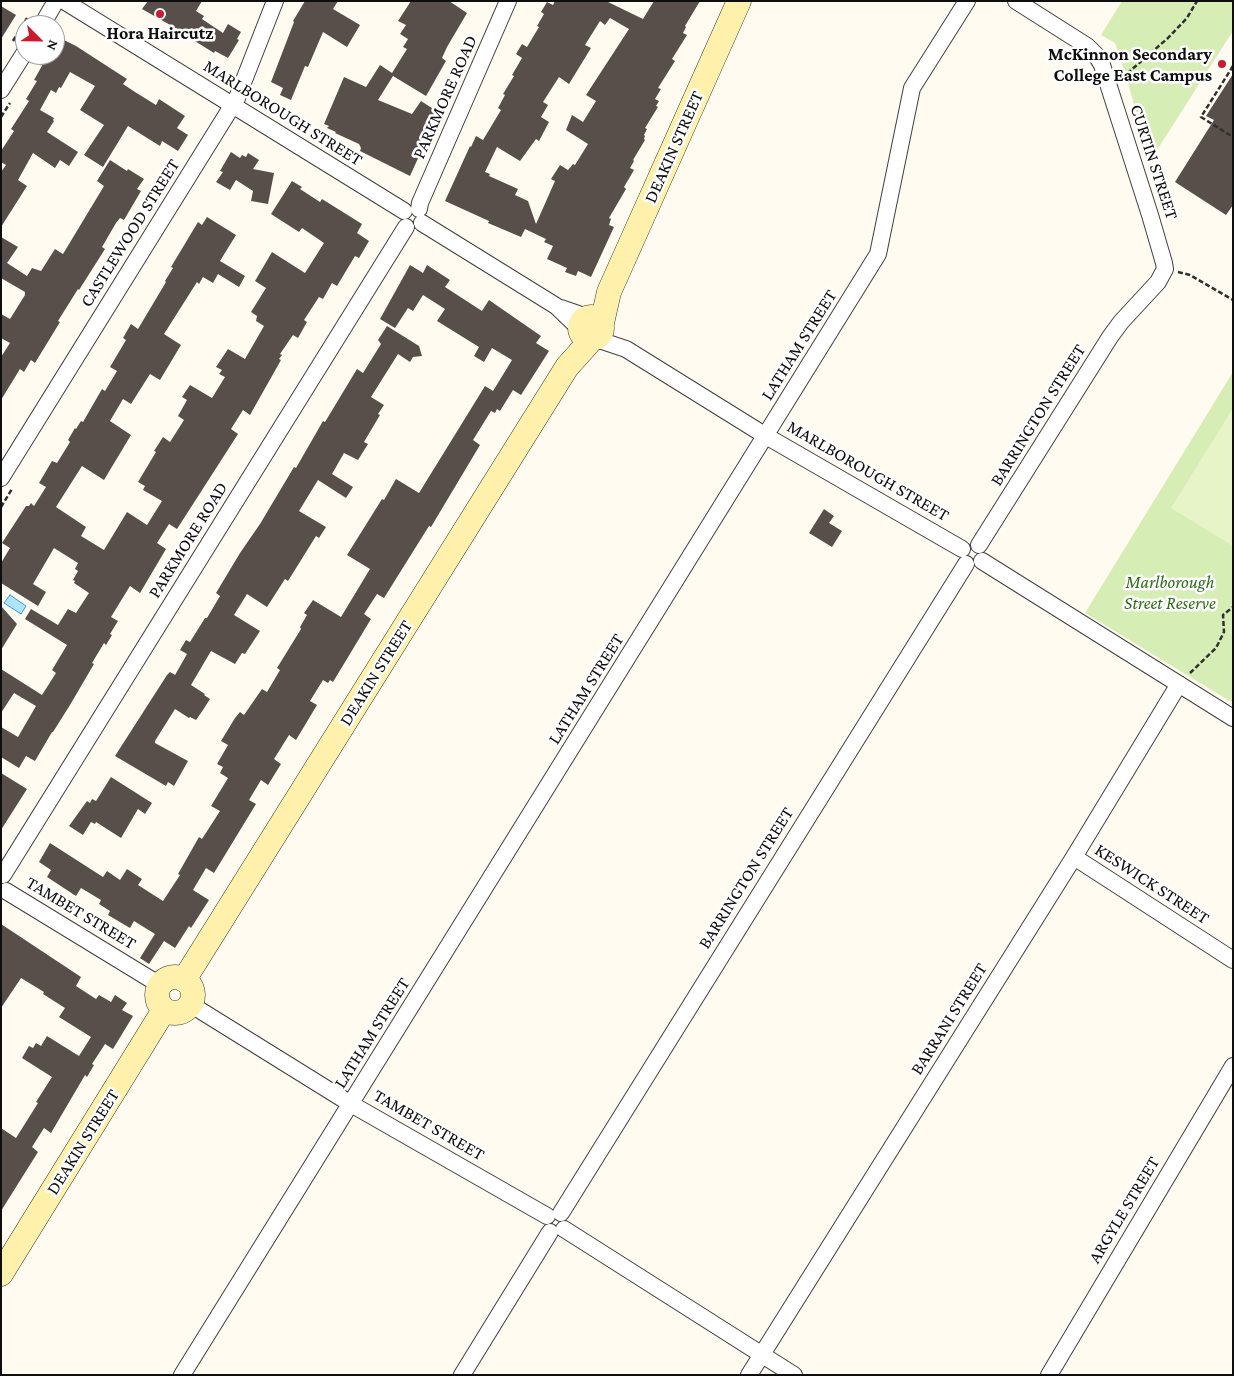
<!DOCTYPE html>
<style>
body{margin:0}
#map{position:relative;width:1234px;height:1376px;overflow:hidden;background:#fffbf0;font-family:"Crimson Pro",serif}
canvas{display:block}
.frame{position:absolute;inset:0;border:2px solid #0e0e0e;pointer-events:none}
.north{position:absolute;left:15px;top:15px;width:50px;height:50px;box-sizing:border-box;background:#fff;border:1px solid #9f9f9f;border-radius:50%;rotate:113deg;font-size:14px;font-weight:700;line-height:20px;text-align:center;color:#0e0e0e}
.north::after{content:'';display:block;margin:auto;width:18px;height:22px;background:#cc192c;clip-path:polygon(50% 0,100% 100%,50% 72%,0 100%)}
</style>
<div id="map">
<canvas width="1234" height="1376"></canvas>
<div class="frame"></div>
<div class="north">N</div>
</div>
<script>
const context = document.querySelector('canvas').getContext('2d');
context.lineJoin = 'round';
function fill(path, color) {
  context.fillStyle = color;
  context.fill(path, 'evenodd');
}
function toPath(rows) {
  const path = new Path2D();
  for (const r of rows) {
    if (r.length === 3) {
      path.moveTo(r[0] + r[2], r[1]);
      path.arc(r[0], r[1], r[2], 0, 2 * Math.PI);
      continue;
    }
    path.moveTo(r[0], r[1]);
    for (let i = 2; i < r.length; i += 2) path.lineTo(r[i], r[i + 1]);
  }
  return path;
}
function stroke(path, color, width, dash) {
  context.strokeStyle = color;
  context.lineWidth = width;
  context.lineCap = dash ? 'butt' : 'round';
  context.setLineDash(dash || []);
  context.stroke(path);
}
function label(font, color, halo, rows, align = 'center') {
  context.font = font + ' "Crimson Pro",serif';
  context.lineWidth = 5;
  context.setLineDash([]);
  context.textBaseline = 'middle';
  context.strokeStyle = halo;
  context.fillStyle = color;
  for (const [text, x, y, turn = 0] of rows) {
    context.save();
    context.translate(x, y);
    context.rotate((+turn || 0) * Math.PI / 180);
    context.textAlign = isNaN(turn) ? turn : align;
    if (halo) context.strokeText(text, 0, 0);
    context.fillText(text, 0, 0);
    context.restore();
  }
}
const green = toPath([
 [1122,1,1233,1,1233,31,1150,161,1128,83,1115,43,1101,35],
 [1233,372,1233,703,1085,613]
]);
const pitch = toPath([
 [1233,408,1233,546,1171,508]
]);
const water = toPath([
 [10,595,26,606,21,614,4,603,10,595]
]);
const building = toPath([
 [148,1,202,1,196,11,204,16,202,19,223,33,228,24,241,32,237,39,239,40,228,58,215,51,214,53,190,38,189,40,177,33,179,30,142,9],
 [305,1,338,1,333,9,360,25,347,47,323,32,308,67,305,66,291,100,280,95,283,88,271,82,294,22,293,21],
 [411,1,449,1,467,13,447,47,442,58,446,61,426,96,393,76,378,100,412,114,421,101,438,112,431,123,433,124,415,152,420,154,410,176,360,151,361,148,359,144,335,133,336,132,327,128,329,126,324,124,344,77,366,87,380,65,392,73,407,49,403,47,408,39,400,34,406,25,398,21],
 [555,1,606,1,643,19,654,1,700,1,685,26,686,27,683,33,687,35,672,59,675,61,658,88,661,89,655,99,659,101,656,106,658,107,645,128,647,129,644,135,645,136,644,139,645,140,633,160,634,161,630,168,634,170,624,187,626,189,609,218,611,219,609,225,614,227,591,277,578,271,576,276,565,272,567,268,547,259,553,246,544,242,546,239,525,229,521,237,488,223,489,221,445,201,470,146,471,147,476,136,483,140,501,110,498,108,505,95,503,94,514,76,512,75,522,58,516,54,522,44,527,47,539,27,537,26,544,14,541,12,547,2,553,5],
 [610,18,629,29,586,95,596,101,583,122,572,115,566,130,588,144,575,165,573,164,568,170,560,165,551,179,555,181,536,224,528,201,515,195,518,189,489,176,490,174,485,172,497,147,520,161,536,139,539,141,549,122,541,117,548,105,543,102,559,77,569,84,591,48,585,45,600,21,605,25],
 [1,6,16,15,1,39],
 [62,39,76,46,127,79,123,84,135,92,156,105,159,99,185,116,177,128,188,135,178,151,162,141,160,146,128,126,103,167,84,155,104,125,80,110,95,86,70,72,61,88,59,87,56,93,51,90,40,110,54,118,53,120,54,121,47,132,78,152,69,166,60,160,55,168,33,153,18,180,27,186,1,227,1,172,6,165,1,162,1,151,14,131,11,129,29,101,26,99,37,81,34,80,48,55,55,55,55,49],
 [1233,74,1233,205,1226,215,1175,182,1214,120,1206,116],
 [231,152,240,158,242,155,246,157,248,153,259,160,253,169,274,173,268,204,251,201,253,191,236,180,230,190,216,182,223,172,220,171],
 [110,160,127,171,128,169,144,179,137,189,141,191,124,220,120,218,116,223,102,247,105,249,79,290,78,289,58,321,60,322,35,363,31,360,24,372,20,369,1,400,1,357,10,343,1,338,1,314,10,319,25,295,25,292,1,278,1,237,18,247,7,263,27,276,32,268,41,271,55,249,63,254,104,186,97,181],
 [292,181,302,187,300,189,320,202,322,199,362,224,357,233,369,241,359,258,355,256,337,286,332,283,323,299,319,297,304,320,307,322,298,338,293,335,280,354,282,355,279,359,281,360,250,415,243,410,231,429,238,434,177,529,169,524,157,543,166,549,140,593,130,586,111,617,118,621,110,634,112,635,106,645,104,643,92,663,94,664,70,705,53,732,52,732,35,761,26,756,19,768,1,757,1,727,18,737,36,706,14,693,1,713,1,669,42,695,56,673,52,670,67,645,25,619,31,609,58,625,68,609,76,613,89,593,74,583,75,581,73,580,78,571,75,569,78,563,54,548,33,584,46,592,38,606,1,583,1,563,10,548,2,543,26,506,29,506,31,503,34,506,46,487,39,483,52,461,57,463,70,442,68,440,75,428,76,429,81,421,83,422,102,389,105,391,117,371,110,367,126,340,123,338,131,324,138,329,166,282,165,281,173,268,171,267,198,222,202,225,207,217,236,235,220,261,245,276,239,287,218,274,213,283,203,277,199,284,197,282,164,334,181,345,160,380,150,374,131,404,123,399,110,421,131,435,104,480,82,466,56,507,86,527,81,536,104,550,127,512,147,525,162,501,143,490,145,486,138,482,156,452,154,451,163,437,170,442,184,420,178,416,187,400,182,397,190,385,212,398,225,377,219,374,222,370,216,367,228,349,245,359,264,326,256,321,257,316,251,312,266,288,255,281,272,252,305,273,324,243,302,228,299,232,271,214],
 [410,265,423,273,427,265,450,280,445,287,482,311,489,300,541,336,536,343,549,351,521,395,513,390,500,411,497,409,495,413,491,411,473,440,480,445,431,527,429,526,384,598,377,594,364,614,371,619,333,682,330,680,328,683,323,680,310,701,317,705,296,740,289,735,274,759,281,764,268,785,261,780,249,800,256,804,214,873,206,868,193,890,209,900,191,928,189,926,175,948,164,941,149,964,140,958,155,934,134,921,130,928,108,915,110,911,99,904,101,900,81,888,76,896,47,877,51,870,39,862,50,843,103,877,107,871,120,880,127,869,142,879,138,885,163,901,180,875,178,874,199,837,202,839,220,811,211,806,228,778,220,773,223,767,217,764,228,745,221,741,235,718,240,712,244,715,262,689,267,692,280,670,277,668,301,629,300,627,307,615,304,613,313,600,341,617,370,569,347,555,382,499,384,500,396,479,419,493,485,386,493,391,512,360,492,348,484,362,474,356,479,347,437,321,445,309,423,295,413,311,408,308,395,328,380,319],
 [387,326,419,346,422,356,413,357,410,362,398,354,371,397,384,405,378,414,380,415,364,442,368,444,358,460,344,453,332,474,353,487,346,498,318,480,299,511,326,527,319,538,316,536,288,581,285,579,267,607,247,594,234,615,260,631,245,654,242,653,235,664,211,651,191,685,205,694,204,695,210,699,203,710,196,720,190,717,189,718,175,709,155,741,155,743,188,761,174,786,168,782,166,786,115,756,167,675,170,672,175,675,187,654,180,650,186,640,190,642,205,618,207,618,220,596,216,593,240,553,260,524,294,467,296,468,323,421,325,422,357,369,363,373,381,344,378,340],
 [824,509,834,516,829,523,842,531,832,547,809,533],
 [1,606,17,624,1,650],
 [1,773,27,789,1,830],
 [111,777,152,803,145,814,138,809,121,838,96,822,95,824,91,822,83,835,69,826,87,801,90,803,92,799,96,801],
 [1,924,81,977,76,986,96,999,99,995,111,1002,115,995,127,1003,122,1010,133,1016,113,1049,105,1044,92,1064,94,1065,87,1077,85,1075,51,1133,44,1128,32,1147,38,1152,1,1211,1,1128,16,1138,38,1103,36,1102,52,1077,22,1058,29,1046,33,1048,36,1043,41,1046,47,1036,79,1056,91,1037,59,1017,65,1008,43,994,44,992,21,978,1,1008]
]);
const path = toPath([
 [13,41,27,18],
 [1233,66,1201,117,1233,137],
 [1120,76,1130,71,1168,38,1187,18,1197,1],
 [1,117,10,103],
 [1178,272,1190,275,1233,300],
 [1,507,12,489],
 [1190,673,1216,648,1224,632,1223,615,1233,607]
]);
const street = toPath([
 [64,1,404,211],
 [42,25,56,1],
 [1,90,25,52],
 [419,209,420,203,508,1],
 [422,223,556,306,580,329],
 [561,308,587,317],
 [596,339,626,349,766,436,962,549],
 [1,478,237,98,275,1],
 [979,545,1110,337,1121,322,1158,282,1165,269,1164,263,1150,215,1102,65,1096,55,1087,46,1016,1],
 [982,561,1233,718],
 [1074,857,1233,960],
 [3,875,406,227],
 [6,891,160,985],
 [190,1004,351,1104,547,1216],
 [561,1213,966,564],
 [564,1229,794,1375],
 [182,1375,878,254,912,88,967,1],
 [462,1375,550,1232],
 [749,1375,1074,857,1179,684],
 [1049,1375,1233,1066]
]);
const secondary = toPath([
 [591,328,11],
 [602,323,609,292,739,1],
 [175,995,18],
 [184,980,567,367,592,339],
 [1,1274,164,1010]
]);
const markers = [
 [160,14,5,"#cc192c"],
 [1222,64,5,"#cc192c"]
];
const poiNames = [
 ["Hora Haircutz",160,33],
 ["McKinnon Secondary",1212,54,"right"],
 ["College East Campus",1212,75,"right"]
];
const streetNames = [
 ["PARKMORE ROAD",445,97,-66],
 ["MARLBOROUGH STREET",283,113,32],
 ["DEAKIN STREET",674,147,-66],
 ["CURTIN STREET",1154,162,72],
 ["CASTLEWOOD STREET",130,233,-58],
 ["LATHAM STREET",799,345,-58],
 ["BARRINGTON STREET",1038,415,-58],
 ["MARLBOROUGH STREET",868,471,30],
 ["PARKMORE ROAD",188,540,-58],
 ["DEAKIN STREET",376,673,-58],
 ["LATHAM STREET",586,689,-58],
 ["BARRINGTON STREET",746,878,-58],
 ["KESWICK STREET",1152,884,33],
 ["TAMBET STREET",81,913,31],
 ["BARRANI STREET",949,1019,-58],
 ["LATHAM STREET",372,1033,-58],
 ["TAMBET STREET",429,1125,30],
 ["DEAKIN STREET",83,1142,-58],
 ["ARGYLE STREET",1124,1210,-59]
];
const parkNames = [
 ["Marlborough",1170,582],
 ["Street Reserve",1170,603]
];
fill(green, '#d6eeb5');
fill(pitch, '#e7f4c8');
fill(water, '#afe4fc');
stroke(water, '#2fa0da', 1);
fill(building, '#584e4a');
stroke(street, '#414141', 18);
stroke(secondary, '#303030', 25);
stroke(path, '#303030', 2.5, [5, 2.5]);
stroke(street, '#fff', 16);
stroke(secondary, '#fff1ab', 24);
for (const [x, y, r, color] of markers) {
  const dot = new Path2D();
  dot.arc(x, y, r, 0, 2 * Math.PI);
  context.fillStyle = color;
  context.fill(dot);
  stroke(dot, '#fff', 2);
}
label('bold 18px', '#0e0e0e', '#fff', poiNames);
label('18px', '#0e0e0e', '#fff', streetNames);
label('italic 18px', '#2f6d18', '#fff', parkNames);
</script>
